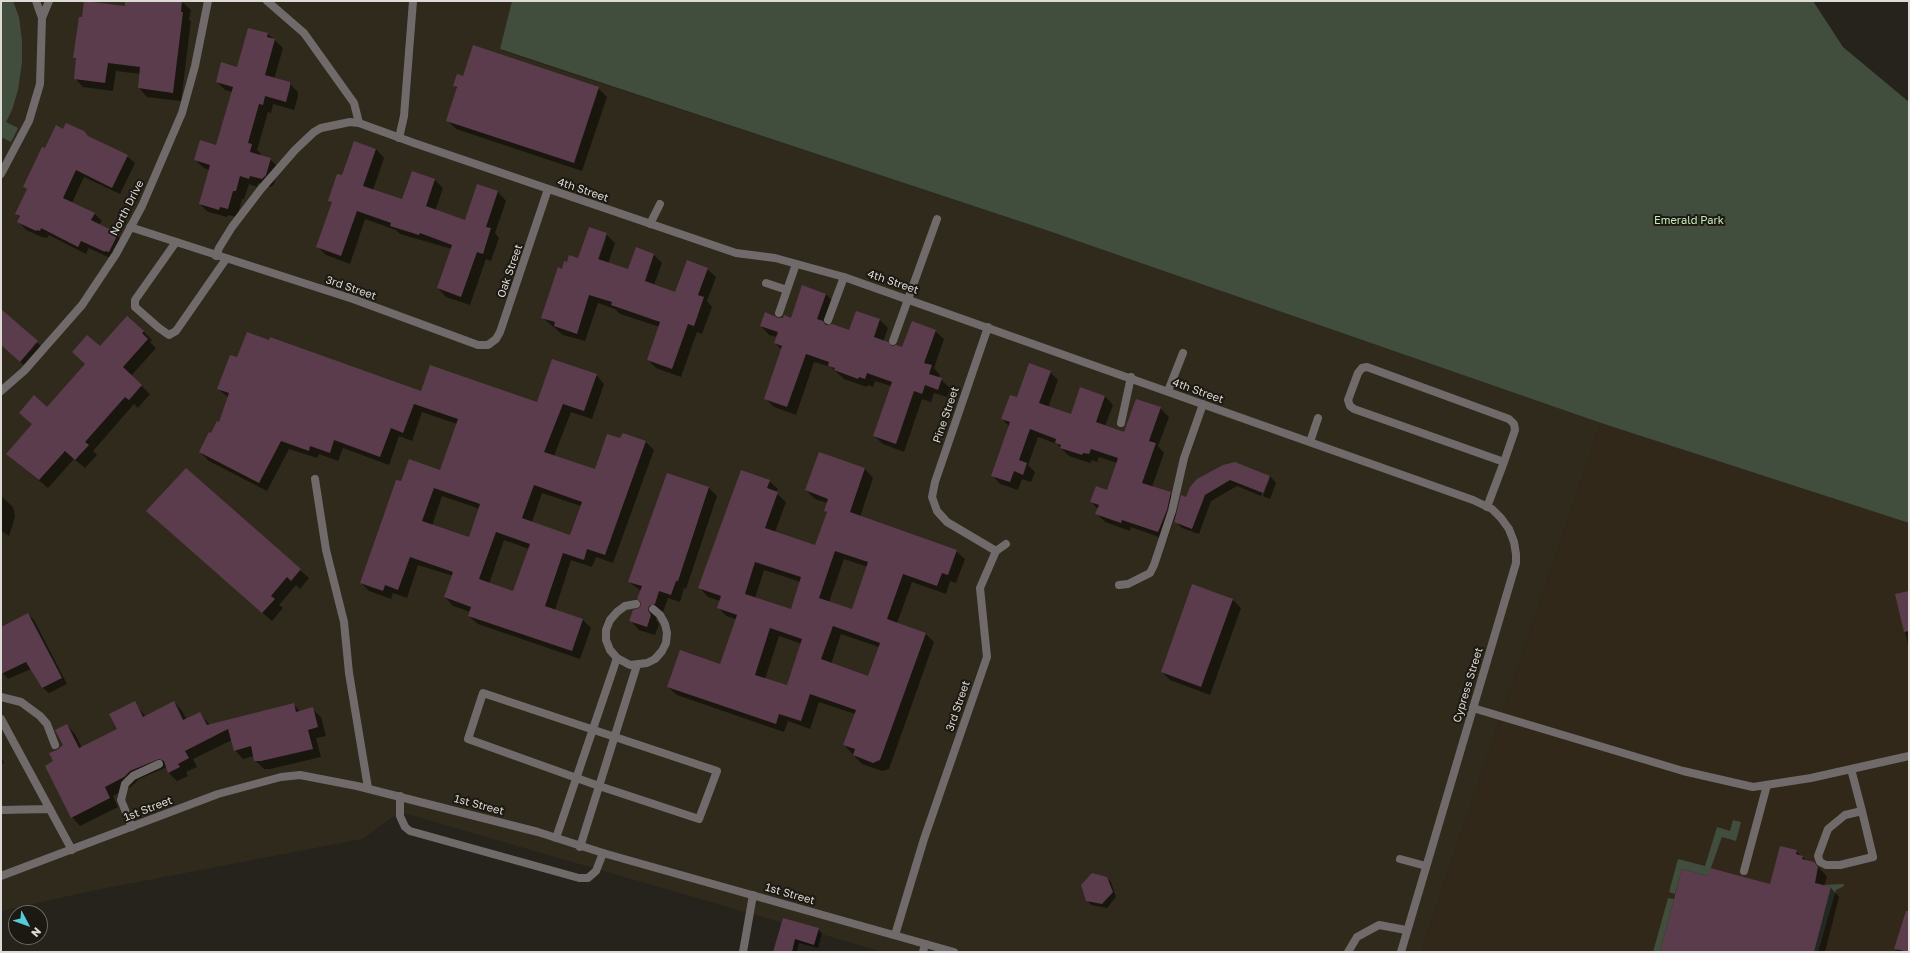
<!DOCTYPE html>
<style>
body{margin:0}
#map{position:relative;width:1910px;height:953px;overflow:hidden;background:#25231b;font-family:"Golos Text",sans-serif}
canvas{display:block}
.frame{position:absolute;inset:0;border:2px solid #dddbd6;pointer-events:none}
.north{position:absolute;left:8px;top:905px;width:40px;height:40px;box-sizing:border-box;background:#1c1912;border:1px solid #696760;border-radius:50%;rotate:131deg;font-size:11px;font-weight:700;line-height:16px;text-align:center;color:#dddbd6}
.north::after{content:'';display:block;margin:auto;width:14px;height:18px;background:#53cbdb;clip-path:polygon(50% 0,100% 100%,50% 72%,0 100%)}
</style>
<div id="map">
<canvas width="1910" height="953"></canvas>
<div class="frame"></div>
<div class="north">N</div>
</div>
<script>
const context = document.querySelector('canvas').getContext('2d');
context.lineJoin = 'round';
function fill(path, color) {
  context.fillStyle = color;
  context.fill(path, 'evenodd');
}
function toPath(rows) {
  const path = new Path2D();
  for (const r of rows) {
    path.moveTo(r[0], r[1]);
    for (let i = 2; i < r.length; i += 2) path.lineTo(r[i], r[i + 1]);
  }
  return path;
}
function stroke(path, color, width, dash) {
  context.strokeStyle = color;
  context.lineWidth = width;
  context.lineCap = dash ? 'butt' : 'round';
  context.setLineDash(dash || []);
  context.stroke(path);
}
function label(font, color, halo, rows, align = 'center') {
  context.font = font + ' "Golos Text",sans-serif';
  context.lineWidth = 4;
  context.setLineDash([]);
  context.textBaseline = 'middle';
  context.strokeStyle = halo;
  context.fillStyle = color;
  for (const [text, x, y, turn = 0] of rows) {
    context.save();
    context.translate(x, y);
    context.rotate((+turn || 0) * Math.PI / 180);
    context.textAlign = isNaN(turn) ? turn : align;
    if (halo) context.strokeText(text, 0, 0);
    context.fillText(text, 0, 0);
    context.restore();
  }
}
const built = toPath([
 [1,1,512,1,500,50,1046,230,1601,423,1421,952,883,952,400,812,362,839,91,891,1,911]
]);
const education = toPath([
 [1601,423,1909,523,1909,952,1421,952]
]);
const green = toPath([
 [1,1,13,1,19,17,22,40,22,63,18,90,12,110,6,122,18,128,11,142,1,137],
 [512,1,1813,1,1843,47,1909,102,1909,523,1601,423,1046,230,500,49],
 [1733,820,1741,822,1736,841,1722,837,1708,876,1682,869,1675,894,1669,892,1678,859,1705,866,1717,827,1730,831],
 [1844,884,1844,886,1836,890,1818,952,1814,952,1831,887,1822,885],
 [1668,898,1674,899,1660,952,1653,952]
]);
const shadow = toPath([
 [126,1,178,1,182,2,191,10,189,20,191,21,181,101,147,97,139,88,141,74,116,71,113,91,83,87,75,78,77,60,74,57,125,7],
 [268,34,283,48,274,79,289,83,298,92,298,96,294,110,273,104,271,113,268,112,257,150,261,154,260,156,270,159,279,168,274,184,271,187,258,183,257,187,249,184,244,199,242,199,237,217,228,215,227,217,208,212,200,204,209,170,204,168,195,160,217,146,232,92,225,90,217,82,238,68],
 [464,77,598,88,607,97,582,171,456,129,447,120,458,89,454,86],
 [63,130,88,138,127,156,135,163,120,194,84,177,72,203,94,213,102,221,99,225,113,231,124,243,112,259,89,248,86,254,49,235,47,238,44,237,44,238,26,230,19,222,21,218,16,214,27,190,24,187,46,150],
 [355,142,376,149,384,158,373,190,402,200,435,180,443,188,435,211,465,222,478,185,498,192,506,201,495,233,499,238,491,261,486,259,470,305,446,297,438,288,452,249,400,234,396,230,365,219,350,264,326,255,318,247,333,204,329,200,342,177],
 [606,234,615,243,608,264,628,271,654,255,662,263,654,285,676,293,707,269,716,277,707,301,712,307,702,334,697,332,681,377,656,368,648,360,660,327,620,314,615,309,598,303,585,341,563,335,542,317,562,270,568,263,579,259],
 [604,238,606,238,597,264,595,264],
 [826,294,834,303,826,326,849,331,880,320,888,328,883,342,891,347,903,348,935,331,944,339,934,368,940,375,939,378,950,388,947,397,934,393,931,402,922,399,904,452,883,444,874,436,891,386,875,381,873,387,868,385,867,387,844,379,831,367,814,362,796,415,774,407,765,398,782,350,775,343,777,337,769,335,761,326,777,319,791,319],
 [1,310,43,348,26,367,1,345],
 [143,331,152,340,150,342,156,348,131,376,150,394,138,408,134,404,93,451,97,455,85,468,74,459,48,488,7,454,100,348],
 [1050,372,1058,380,1048,408,1071,416,1105,396,1113,405,1105,426,1125,433,1160,408,1169,417,1158,446,1164,453,1152,487,1170,493,1178,501,1177,509,1178,510,1187,498,1197,480,1270,476,1276,483,1270,499,1263,496,1270,478,1268,478,1261,496,1237,486,1211,501,1199,534,1182,528,1174,520,1167,540,1131,527,1130,531,1105,522,1097,514,1098,509,1091,502,1107,491,1117,463,1099,457,1097,462,1092,460,1090,463,1069,456,1057,444,1038,437,1028,465,1035,472,1031,482,1022,479,1018,490,1000,484,992,475,1009,426,1002,419,1017,398],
 [596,375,604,384,592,419,571,412,554,456,595,471,621,439,645,441,654,450,613,563,596,557,592,567,571,560,555,610,583,620,591,628,580,659,478,624,469,616,471,612,453,606,445,597,453,576,418,565,407,598,393,593,391,599,369,591,361,583,402,483,441,471,457,424,422,412,412,441,399,436,389,465,343,448,338,461,319,454,317,458,289,449,267,491,209,461,200,452,219,424,229,398,218,389,421,392,538,404],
 [542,493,581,506,571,536,532,522],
 [442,496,480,509,469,539,432,526],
 [504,540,529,549,514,592,489,584],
 [820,453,865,469,873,478,860,517,956,551,965,559,956,583,950,581,946,594,912,582,897,623,925,633,934,642,889,769,882,771,862,764,844,745,855,714,819,702,810,729,788,721,784,732,677,695,668,687,720,665,736,619,726,616,718,607,720,601,708,597,700,588,769,481,778,489,776,493,786,502,775,532,816,547,828,514,825,511,828,503,815,499,806,490],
 [844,559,868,567,852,611,829,602],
 [764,570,801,582,791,610,755,598],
 [841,634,879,647,869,677,831,664],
 [779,636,802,644,788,686,765,679],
 [186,469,309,578,300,589,296,585,279,605,283,608,272,621,156,520],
 [709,488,717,496,686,589,684,588,680,602,668,598,663,612,657,614,656,620,659,624,655,635,639,630,631,621,642,606,641,591,629,582],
 [1,496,13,507,15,517,9,536,1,531],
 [1909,592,1909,650,1897,595],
 [1233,600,1241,608,1210,695,1170,680,1162,672],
 [28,614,34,620,67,684,49,693,43,688,31,669,8,679,1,671,1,627],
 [174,702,182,711,187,720,199,713,210,725,293,704,301,712,312,709,321,717,326,736,316,738,321,757,270,769,264,769,255,760,254,756,243,759,235,750,232,740,193,759,197,767,186,772,188,776,177,781,169,773,167,767,139,779,132,786,113,796,118,807,80,826,72,817,55,762,58,751,64,745,67,725,75,734,82,748,118,730,134,703,146,717],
 [1,756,4,763,1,764],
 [1796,851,1807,861,1814,863,1823,872,1827,877,1824,886,1831,888,1839,897,1825,952,1661,952,1709,877,1770,885],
 [1107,878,1111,882,1116,897,1107,908,1091,905,1087,900],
 [1909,909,1909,952,1899,952,1895,949],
 [784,919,818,929,822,933,818,948,799,943,797,952,774,952]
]);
const building = toPath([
 [84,1,125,6,125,1,182,1,181,12,183,12,173,93,138,88,140,67,108,63,105,83,74,79,76,58,73,58,79,17,82,17],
 [248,28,268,33,267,37,275,39,265,75,290,82,290,87,286,102,265,96,263,105,259,104,248,143,252,144,250,152,271,158,266,175,262,179,250,176,249,179,240,176,236,191,233,191,228,209,220,207,219,210,199,204,210,165,194,160,200,140,216,145,233,87,216,82,221,62,237,67],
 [473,45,599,87,574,163,446,121,457,87,453,86,457,74,463,76],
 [66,123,84,131,88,136,128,155,112,188,76,170,63,198,95,213,91,220,113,231,112,232,118,234,109,252,105,251,105,252,81,241,78,247,41,228,40,231,37,230,36,231,17,222,20,216,15,214,27,189,23,187,42,147,45,148,56,125,63,129],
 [354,141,376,149,363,186,402,199,412,171,435,179,426,206,465,220,477,184,498,191,486,227,491,228,483,254,477,252,461,297,437,288,452,245,420,233,419,235,390,226,391,223,357,211,341,256,316,247,332,202,328,201,337,174,342,175],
 [589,227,607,233,598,259,628,269,636,247,654,254,645,281,675,292,687,260,708,268,698,295,704,297,694,326,688,324,672,369,647,360,660,322,611,305,612,302,589,295,577,334,554,326,555,322,541,318,558,267,562,269,564,261,567,262,569,255,578,258],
 [802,285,826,294,817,319,823,321,826,325,832,324,849,330,856,311,880,319,874,337,888,342,892,346,896,345,902,347,912,321,936,330,924,363,932,365,929,374,942,378,938,390,925,385,922,394,914,391,896,444,873,436,892,382,867,373,865,379,859,377,858,379,834,370,835,368,828,366,829,362,806,354,787,407,764,399,782,346,774,343,778,332,760,326,765,312,778,318,783,318,784,315,791,318],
 [1,309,38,341,20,362,1,345],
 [127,316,144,331,142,333,148,339,123,367,142,385,129,400,125,397,85,442,89,445,75,460,65,451,39,480,6,454,32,424,19,413,34,395,47,407,85,364,72,352,87,335,100,346],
 [247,332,269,340,270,337,421,391,430,365,537,402,552,359,597,374,584,411,563,404,544,452,595,469,607,434,620,438,623,433,646,441,605,555,587,549,584,560,563,553,545,606,583,619,572,651,468,616,471,607,444,597,453,572,410,557,398,590,385,585,383,591,360,583,396,480,401,481,409,459,440,470,458,419,414,404,403,433,391,428,380,457,334,440,330,453,310,446,309,451,281,441,259,483,199,452,209,432,211,433,217,421,219,422,229,393,217,389,230,355,237,357],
 [534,485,582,502,570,535,522,518],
 [434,488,480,504,469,537,422,521],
 [496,532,530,544,513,591,479,579],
 [1029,363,1051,371,1039,403,1071,414,1080,387,1105,396,1096,422,1124,432,1136,399,1161,407,1149,441,1156,443,1142,483,1171,492,1167,510,1158,532,1122,520,1121,523,1095,514,1099,505,1090,502,1096,486,1107,490,1118,458,1091,449,1089,454,1083,453,1082,455,1060,448,1061,445,1055,443,1056,439,1030,429,1019,460,1027,463,1023,475,1014,471,1010,482,991,476,1010,422,1001,419,1010,395,1017,397],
 [819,452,865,468,850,512,957,550,948,575,942,573,937,586,903,574,887,619,926,633,880,760,873,763,853,755,855,749,843,745,856,710,810,694,801,721,779,714,776,724,667,687,680,650,720,664,737,615,717,608,721,596,698,588,741,470,770,480,767,488,778,492,765,528,815,545,827,512,824,511,828,499,805,490],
 [835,551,868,562,852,609,819,598],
 [755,562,801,577,791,609,745,594],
 [833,626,880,643,868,676,821,659],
 [770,628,802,639,787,685,755,675],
 [1235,462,1270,476,1263,493,1230,480,1205,495,1192,529,1174,522,1181,495,1186,497,1190,487,1197,479,1223,465],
 [186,468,301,569,291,581,287,577,271,596,275,599,262,613,146,511],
 [667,473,709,487,678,581,676,581,671,595,659,591,655,604,649,606,648,610,651,615,647,627,629,621,633,610,639,608,641,605,640,601,637,599,642,586,628,582],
 [1192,584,1233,599,1201,687,1161,672],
 [1909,591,1909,631,1904,632,1895,594],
 [28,613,62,678,42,688,26,662,1,674,1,627],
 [135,701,143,717,174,701,183,720,200,712,207,725,294,703,296,712,313,707,318,727,308,730,313,749,261,761,254,761,251,746,234,751,228,729,185,751,189,758,178,764,180,767,168,773,164,761,159,759,130,771,124,777,105,787,110,798,71,818,45,766,53,761,49,753,57,750,63,745,55,730,67,724,79,748,117,729,109,714],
 [1780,846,1797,850,1796,854,1803,856,1802,859,1814,862,1818,867,1815,883,1831,887,1814,952,1660,952,1682,869,1708,876,1710,868,1770,884],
 [1092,873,1107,877,1113,892,1102,904,1086,901,1081,885],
 [1906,911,1909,911,1909,952,1894,949],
 [783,918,819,928,814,945,795,939,792,952,773,952]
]);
const service = toPath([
 [399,138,404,116,413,1],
 [650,224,660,204],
 [176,242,135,300,135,307,159,328,169,335,176,331,226,259],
 [766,283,787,290],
 [779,313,796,264],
 [828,320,844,277],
 [893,341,937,219],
 [1168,391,1183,353],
 [1121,423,1131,377],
 [1310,442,1318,418],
 [315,479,326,550,344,622,349,673,368,788],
 [1487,507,1504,462,1515,430,1514,424,1509,419,1367,367,1362,368,1358,373,1348,400,1350,406,1354,409,1504,462],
 [996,551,1006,544],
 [1119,585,1128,584,1150,573,1154,565,1172,511,1184,458,1203,404],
 [636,604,625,606,617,612,610,620,606,630,606,640,610,650,617,658,630,665,647,663,655,659,662,651,666,643,667,633,665,624,660,615,653,609],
 [483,693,717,771,699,819,599,786,468,739,483,693],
 [1,697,21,702,40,716,47,724,55,745],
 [1473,708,1683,771,1753,787,1811,778,1909,756],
 [1,719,72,850],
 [1851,769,1862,811,1873,857,1840,865,1826,865,1820,862,1818,856,1828,829,1845,815,1862,811],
 [400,796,400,816,405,827,410,831,579,878,588,878,596,871,603,853],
 [1,810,50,809],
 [132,827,121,800,125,784,133,776,159,764],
 [556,838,617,658],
 [580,847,637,665],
 [1400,859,1426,866],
 [1744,871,1767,785],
 [923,952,925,944],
 [1348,952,1357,937,1379,925,1406,930]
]);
const minor = toPath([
 [267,1,304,33,354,103,359,123],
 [42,18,49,1],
 [1,174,29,121,40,84,42,18,36,1],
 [130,227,353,299,478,345,488,345,496,339,500,332,548,189],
 [216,256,219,248,232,227,261,189,295,150,314,132,321,128,350,122,359,123,414,143,736,253,775,258,844,277,1473,500,1492,509,1501,518,1509,529,1514,542,1516,554,1516,563,1401,952],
 [1,391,24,371,82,305,116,254,142,206,182,113,195,66,208,1],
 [895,935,924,839,987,657,980,588,996,551,947,522,937,511,932,497,935,482,988,327],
 [743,952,753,895]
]);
const tertiary = toPath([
 [1,876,218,794,281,777,300,775,357,786,538,832,603,853,954,952]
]);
const streetNames = [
 ["4th Street",583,190,19],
 ["North Drive",127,208,-63],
 ["Oak Street",510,271,-71],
 ["4th Street",893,282,19],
 ["3rd Street",351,288,19],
 ["4th Street",1198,391,20],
 ["Pine Street",946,415,-71],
 ["Cypress Street",1468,685,-73],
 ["3rd Street",958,706,-71],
 ["1st Street",479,805,15],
 ["1st Street",148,809,-21],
 ["1st Street",790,894,16]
];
const parkNames = [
 ["Emerald Park",1689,221]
];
fill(built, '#2f2a1c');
fill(education, '#322819');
fill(green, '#414d3d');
fill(shadow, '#0007');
fill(building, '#5b3c4c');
stroke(service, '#706b6a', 8);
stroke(minor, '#706b6a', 8);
stroke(tertiary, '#706b6a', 8);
label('11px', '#dddbd6', '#1c1912', streetNames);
label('11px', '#c6ebb8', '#1c1912', parkNames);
</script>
